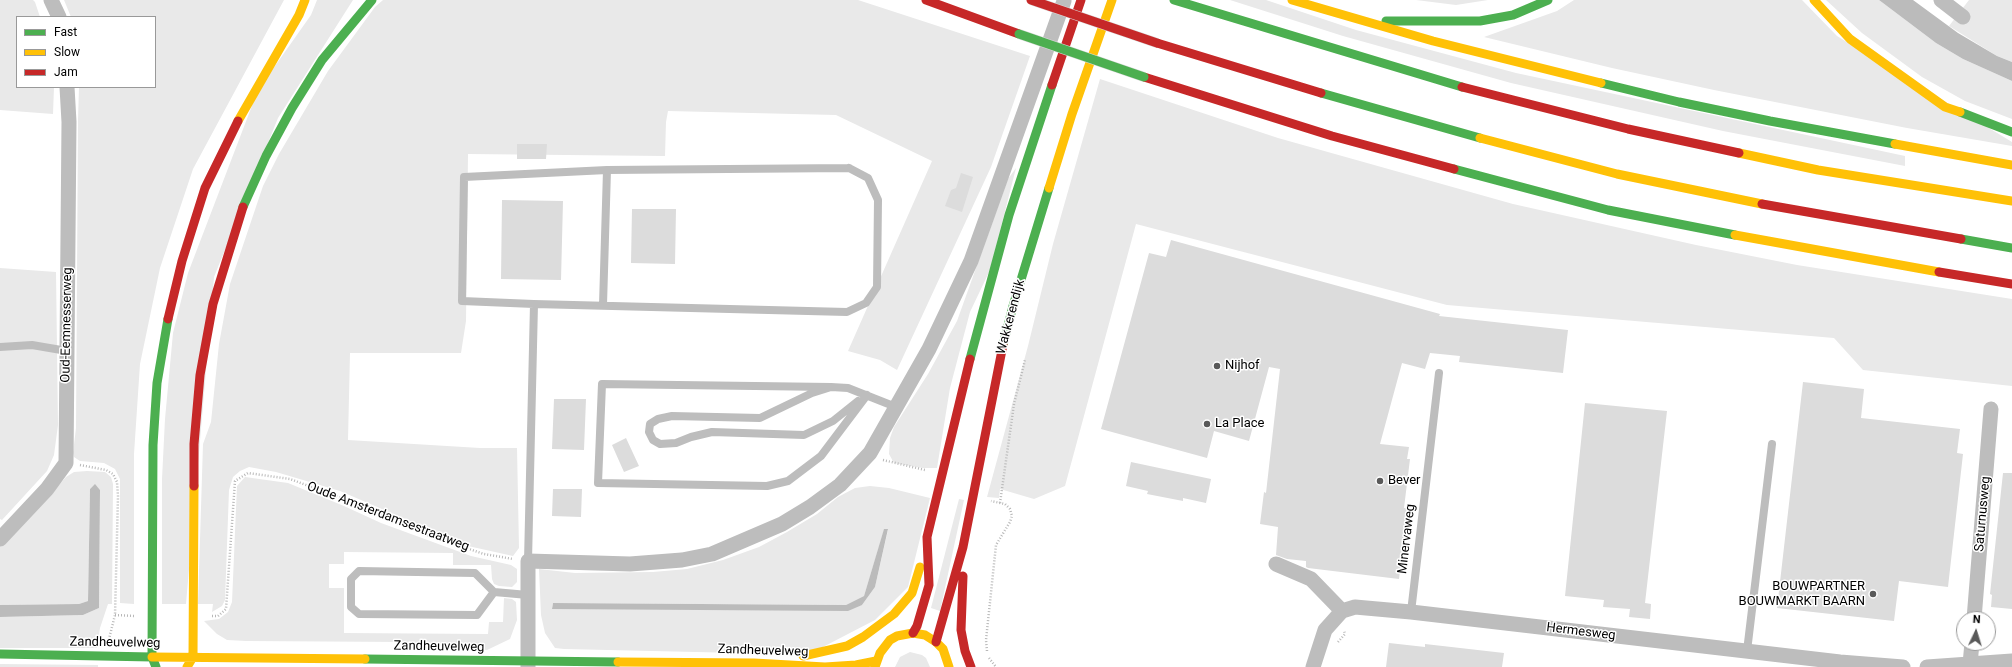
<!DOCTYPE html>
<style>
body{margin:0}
#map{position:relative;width:2012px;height:667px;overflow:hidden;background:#fff;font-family:Roboto,sans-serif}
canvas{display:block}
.legend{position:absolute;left:16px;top:16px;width:140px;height:72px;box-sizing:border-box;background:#fff;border:1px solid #999;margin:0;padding:5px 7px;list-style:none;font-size:12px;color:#000}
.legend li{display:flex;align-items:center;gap:8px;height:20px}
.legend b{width:20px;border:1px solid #999}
.north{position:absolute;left:1956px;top:611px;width:40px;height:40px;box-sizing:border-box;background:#fff;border:1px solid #999;border-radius:50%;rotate:4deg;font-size:11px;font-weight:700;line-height:16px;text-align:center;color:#000}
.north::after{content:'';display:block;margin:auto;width:14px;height:18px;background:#595959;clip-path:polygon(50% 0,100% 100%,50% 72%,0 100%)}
</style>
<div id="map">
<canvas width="2012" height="667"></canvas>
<ul class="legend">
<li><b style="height:5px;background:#4caf50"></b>Fast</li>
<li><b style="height:5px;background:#ffc107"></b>Slow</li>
<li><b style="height:5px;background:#c62828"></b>Jam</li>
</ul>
<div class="north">N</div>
</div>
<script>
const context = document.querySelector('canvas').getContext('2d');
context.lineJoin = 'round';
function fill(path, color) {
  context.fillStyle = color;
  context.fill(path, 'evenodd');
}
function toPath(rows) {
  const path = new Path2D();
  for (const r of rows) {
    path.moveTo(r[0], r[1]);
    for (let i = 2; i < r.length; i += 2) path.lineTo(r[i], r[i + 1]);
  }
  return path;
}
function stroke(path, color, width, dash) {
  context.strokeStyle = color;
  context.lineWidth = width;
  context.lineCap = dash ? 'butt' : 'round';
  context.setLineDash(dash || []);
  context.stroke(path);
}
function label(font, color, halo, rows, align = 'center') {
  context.font = font + ' Roboto,sans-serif';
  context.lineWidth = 3;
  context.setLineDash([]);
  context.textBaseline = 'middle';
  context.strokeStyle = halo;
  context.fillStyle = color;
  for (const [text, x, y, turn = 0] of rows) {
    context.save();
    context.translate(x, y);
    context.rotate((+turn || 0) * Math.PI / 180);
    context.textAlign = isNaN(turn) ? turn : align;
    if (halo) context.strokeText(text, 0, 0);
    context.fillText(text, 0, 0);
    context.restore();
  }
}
const green = toPath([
 [0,0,33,0,35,2,40,17,17,17,17,87,54,87,53,114,0,110],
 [64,0,284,0,193,169,160,268,140,364,134,454,134,604,120,603,120,479,115,469,104,463,80,461,74,457,73,453,76,428,78,120,79,87,155,87,155,17,71,17],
 [317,0,353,0,278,118,214,277,186,604,162,604,162,479,165,419,173,333,188,273,258,90,311,15],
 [383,0,858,0,1030,56,991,167,897,370,880,360,848,351,932,161,836,115,668,111,666,122,665,156,468,154,466,321,461,353,350,353,348,440,480,448,517,448,519,548,513,556,468,546,340,491,276,472,249,467,240,471,233,477,229,490,225,600,222,606,212,612,213,604,198,604,203,444,211,422,219,344,230,284,263,186,279,154,328,71,375,7],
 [1230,0,1266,0,1356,30,1516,73,1905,156,1905,166,1723,131,1511,83,1343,36],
 [1416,0,1488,0,1456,5],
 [1574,0,1802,0,1837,36,2012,142,2012,146,1907,128,1714,90,1612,68,1484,37,1557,11],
 [1826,0,1879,0,1936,43,1963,59,2012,81,2012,119,1965,101,1922,77,1862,33],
 [1969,0,2012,0,2012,62,1997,56,1949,26],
 [1100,79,1278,138,1513,204,1696,245,1797,265,2012,299,2012,386,1863,370,1834,338,1447,305,1136,224,1065,486,1034,499,1000,489,999,498,987,497,1028,346,1053,244],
 [1016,168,990,270,970,312,950,388,937,468,923,468,894,463,889,454,890,438,894,427,928,374,957,321,1008,179],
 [0,268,56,272,58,425,54,455,47,471,2,520,0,519],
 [87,471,105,472,111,477,113,484,112,604,108,604,100,628,97,648,0,648,0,617,83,615,99,608,100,490,95,485,90,489,88,601,79,604,0,605,0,545,40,506,66,477,74,472],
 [245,477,288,483,344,506,381,523,471,556,511,565,517,569,517,582,512,587,499,586,494,584,492,579,491,565,453,565,453,553,344,552,344,564,329,564,329,588,344,588,344,633,488,634,489,622,503,622,504,598,512,599,516,602,517,620,510,639,487,650,402,642,246,641,227,640,217,634,204,621,219,619,228,612,232,602,237,486],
 [870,486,889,488,930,498,908,587,875,620,819,649,784,654,564,649,555,648,545,633,541,615,539,569,575,573,653,572,687,569,723,560,759,547,787,532,817,514,838,497,855,488],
 [884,530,888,530,875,587,862,605,552,608,553,603,846,605,864,596],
 [959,499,964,500,940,611,931,608],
 [910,652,922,655,926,658,930,667,895,667,900,657],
 [0,664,98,665,98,667,0,667]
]);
const water = toPath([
 [1879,0,1913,0,1958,33,1997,56,2012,62,2012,81,1963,59,1936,43],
 [95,484,100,490,99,608,83,615,0,617,0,605,79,604,88,601,90,489],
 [884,529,888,529,875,587,862,605,848,611,552,609,553,603,846,605,864,596]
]);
const building = toPath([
 [517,144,547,144,546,159,517,159],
 [961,173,973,177,962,212,945,206,951,190,956,188],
 [502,200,563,201,561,280,501,279],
 [632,209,676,209,675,264,631,263],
 [1171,240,1440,314,1439,316,1568,330,1563,373,1459,362,1460,356,1430,353,1425,369,1402,363,1380,444,1409,447,1407,459,1410,459,1404,508,1407,508,1407,517,1399,579,1308,568,1306,567,1306,561,1287,559,1276,555,1278,527,1260,524,1264,492,1266,493,1280,369,1269,367,1249,441,1214,431,1207,458,1101,429,1149,253,1166,257],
 [1803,382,1864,389,1861,418,1960,429,1957,453,1963,454,1948,587,1899,581,1894,621,1777,608],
 [554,399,586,399,584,450,552,449],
 [1585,403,1667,411,1645,603,1651,604,1650,619,1629,617,1630,609,1603,607,1604,600,1565,596],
 [626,438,639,466,624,472,612,445],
 [1131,462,1211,479,1206,503,1183,498,1183,501,1147,494,1148,491,1126,486],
 [2003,473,2012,473,2012,609,1991,607,1992,595,1990,594],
 [553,489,582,489,581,517,552,516],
 [1389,643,1425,647,1425,644,1504,653,1502,667,1386,667]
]);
const path = toPath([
 [883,460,925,470],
 [80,465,106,470,113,474,117,482,118,496,115,615,109,639],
 [1000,503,1014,404,1025,360],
 [115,615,135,616],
 [212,616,218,616,226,609,235,481,248,473,290,479,354,503,430,536,484,554,513,559],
 [1338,642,1345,634,1344,630],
 [987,651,986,640,996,545,1010,522,1012,516,1010,509,1005,504,991,501],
 [989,658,996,667]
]);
const lane = toPath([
 [849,168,868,178,878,200,877,287,866,303,847,312,534,304,462,301,464,177,607,170,849,168],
 [603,305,607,170],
 [0,347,32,345,67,351],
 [831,387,602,384,598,483,767,486,788,481,821,456,867,395],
 [858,401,833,421,804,435,712,432,691,437,676,443,660,444,653,440,649,432,650,424,658,419,672,416,760,418,812,393,831,387,848,388,896,407],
 [528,561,534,304],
 [494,592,477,615,359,614,351,607,351,579,359,571,475,573,494,592,528,595],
 [1411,612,1439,373],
 [1747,651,1772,444]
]);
const street = toPath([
 [51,0,59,17],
 [1941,0,1963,17],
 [0,539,47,489,66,463,69,122,67,87],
 [1276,564,1311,579,1342,611,1355,607,1411,612,1840,662,1903,667],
 [1974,619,1991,409],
 [1970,664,1972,643],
 [528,667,528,561,630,564,682,560,712,554,782,524,810,507,840,485,870,453,929,349,971,261,1064,1],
 [1313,667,1325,630,1342,611],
 [1927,667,2012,661]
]);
const fast = toPath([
 [1174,0,1462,87],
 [1386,21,1480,21,1513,15,1548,0],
 [1601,83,1679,102,1770,121,1895,144],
 [1321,93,1480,138],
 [1960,112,2012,132],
 [1454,169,1608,210,1735,235],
 [243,207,266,156,292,108,322,60,372,0],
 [1961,239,2012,248],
 [1003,345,1013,306,1049,188],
 [970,359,1009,215,1052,85],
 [0,654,152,657],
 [365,659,618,662],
 [156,667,152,657,153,445,157,383,168,319]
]);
const slow = toPath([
 [1292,0,1433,41,1601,83],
 [1814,0,1850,39,1945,107,1960,112],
 [238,121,299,15,305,0],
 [1480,138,1617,174,1762,204],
 [1895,144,2012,165],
 [1739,153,1818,170,2012,201],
 [1049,188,1072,114,1112,0],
 [1735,235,1939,272],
 [803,656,847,646,863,637,894,614,912,593,920,567],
 [152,657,365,659],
 [618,662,754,663,825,667,856,665,876,661],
 [187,667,193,657,194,486],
 [875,667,880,653,890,640,897,636,913,633,925,635,936,642,943,649,949,667]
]);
const jam = toPath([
 [926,0,1019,34],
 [1157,43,1321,93],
 [1144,77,1332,136,1454,169],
 [1052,85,1081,0],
 [1462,87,1628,129,1739,153],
 [1762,204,1961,239],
 [1939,272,2012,284],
 [168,319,182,261,205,188,238,121],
 [194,486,194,444,200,375,213,304,243,207],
 [963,576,961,630,965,651,971,667],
 [913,633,917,626,929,585,927,537,970,359],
 [936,642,963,547,1003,345]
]);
const fastBridge = toPath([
 [1019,34,1144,77]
]);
const jamBridge = toPath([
 [1031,0,1157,43]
]);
const markers = [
 [1217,366,4,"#595959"],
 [1207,424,4,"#595959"],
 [1380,481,4,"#595959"],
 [1873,594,4,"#595959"]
];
const streetNames = [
 ["Wakkerendijk",1011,317,-75],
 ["Oud-Eemnesserweg",67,325,-89],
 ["Saturnusweg",1983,514,-85],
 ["Oude Amsterdamsestraatweg",388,517,21],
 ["Minervaweg",1407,539,-83],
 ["Hermesweg",1581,632,7],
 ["Zandheuvelweg",115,643,1],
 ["Zandheuvelweg",439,647,1],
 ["Zandheuvelweg",763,651,2]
];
const poiNames = [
 ["Nijhof",1225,366],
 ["La Place",1215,424],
 ["Bever",1388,481],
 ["BOUWPARTNER",1865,587,"right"],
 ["BOUWMARKT BAARN",1865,602,"right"]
];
fill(green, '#e9e9e9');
fill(water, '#bbb');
fill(building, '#dcdcdc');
stroke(path, '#b8b8b8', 2.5, [1, 2]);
stroke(lane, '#bdbdbd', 8);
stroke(street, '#bdbdbd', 15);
stroke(fast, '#4caf50', 9);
stroke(slow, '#ffc107', 9);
stroke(jam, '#c62828', 9);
stroke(fastBridge, '#dbdbdb', 10, []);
stroke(jamBridge, '#dbdbdb', 10, []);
stroke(fastBridge, '#4caf50', 9);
stroke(jamBridge, '#c62828', 9);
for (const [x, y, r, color] of markers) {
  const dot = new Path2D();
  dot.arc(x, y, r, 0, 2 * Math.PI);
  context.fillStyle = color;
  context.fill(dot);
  stroke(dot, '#fff', 1.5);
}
label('13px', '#000', '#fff', streetNames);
label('13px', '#000', '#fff', poiNames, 'left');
</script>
